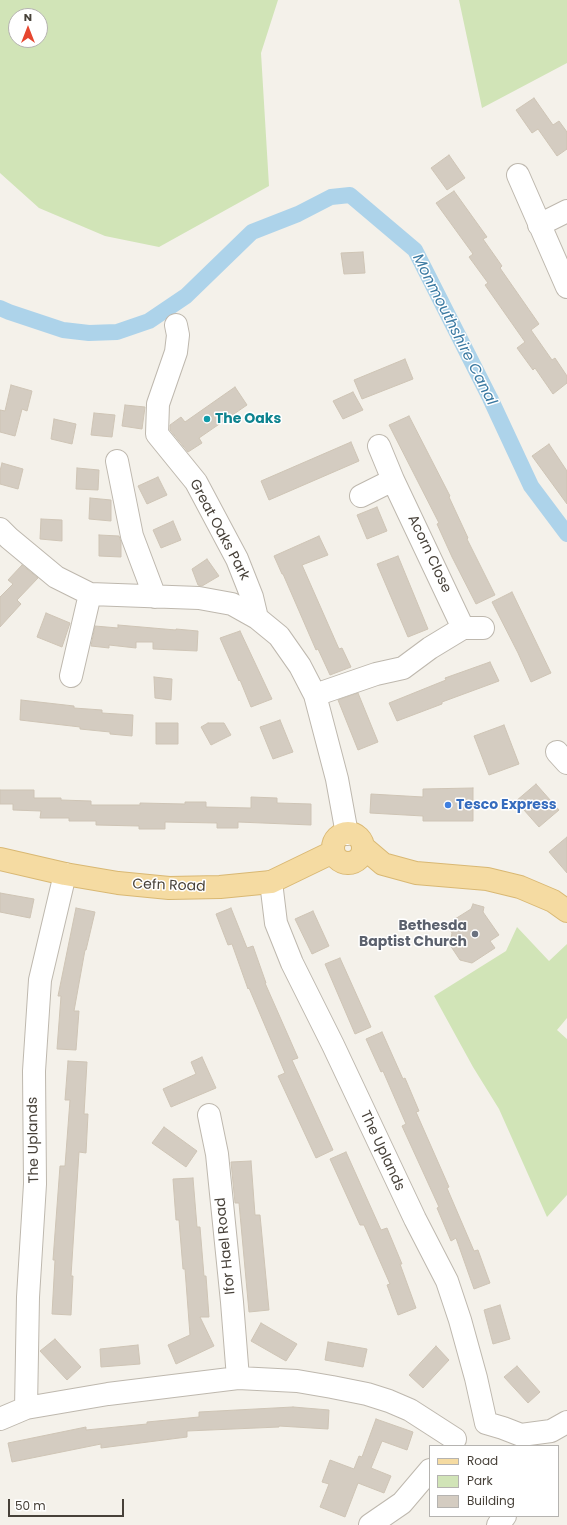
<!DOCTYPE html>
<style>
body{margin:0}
#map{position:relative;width:567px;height:1525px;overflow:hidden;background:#f4f1ea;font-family:Poppins,sans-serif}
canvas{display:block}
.legend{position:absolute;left:429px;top:1445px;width:130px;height:72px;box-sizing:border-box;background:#fff;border:1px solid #b5b3b0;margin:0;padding:5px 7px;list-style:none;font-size:12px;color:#474139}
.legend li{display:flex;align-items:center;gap:8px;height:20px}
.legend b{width:20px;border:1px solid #b5b3b0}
.north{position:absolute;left:8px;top:8px;width:40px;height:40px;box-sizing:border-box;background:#fff;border:1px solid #b5b3b0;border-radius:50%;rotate:0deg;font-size:11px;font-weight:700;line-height:16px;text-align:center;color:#474139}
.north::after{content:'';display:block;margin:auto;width:14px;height:18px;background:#e6462f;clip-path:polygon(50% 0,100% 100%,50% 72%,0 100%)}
.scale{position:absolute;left:8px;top:1499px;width:116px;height:18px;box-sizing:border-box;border:2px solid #474139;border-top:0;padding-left:5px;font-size:12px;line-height:14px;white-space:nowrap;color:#474139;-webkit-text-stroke:3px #fff;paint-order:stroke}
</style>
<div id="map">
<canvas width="567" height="1525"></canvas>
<ul class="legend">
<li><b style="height:5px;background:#f5dba2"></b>Road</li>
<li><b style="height:11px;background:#d1e4b7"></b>Park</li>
<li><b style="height:11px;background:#d4ccc1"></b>Building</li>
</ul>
<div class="north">N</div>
<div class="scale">50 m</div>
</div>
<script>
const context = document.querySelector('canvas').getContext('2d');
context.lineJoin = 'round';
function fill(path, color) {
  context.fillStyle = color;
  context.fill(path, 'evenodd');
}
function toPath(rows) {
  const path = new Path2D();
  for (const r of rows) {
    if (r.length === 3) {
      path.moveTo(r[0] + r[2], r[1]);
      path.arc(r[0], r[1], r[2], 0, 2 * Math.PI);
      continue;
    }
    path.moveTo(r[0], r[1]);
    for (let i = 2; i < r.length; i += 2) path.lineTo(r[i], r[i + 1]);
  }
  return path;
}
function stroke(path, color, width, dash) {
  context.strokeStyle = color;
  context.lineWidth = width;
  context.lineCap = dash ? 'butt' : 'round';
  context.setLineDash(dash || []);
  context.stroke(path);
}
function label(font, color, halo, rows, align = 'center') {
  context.font = font + ' Poppins,sans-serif';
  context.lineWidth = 3;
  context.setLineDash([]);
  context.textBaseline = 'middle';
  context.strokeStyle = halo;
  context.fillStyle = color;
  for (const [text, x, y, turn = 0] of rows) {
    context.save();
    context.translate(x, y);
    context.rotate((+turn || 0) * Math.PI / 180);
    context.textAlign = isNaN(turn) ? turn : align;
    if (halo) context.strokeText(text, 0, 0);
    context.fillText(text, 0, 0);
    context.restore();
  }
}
const green = toPath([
 [0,0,278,0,261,53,269,186,159,247,105,236,39,208,0,173],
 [16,16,40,16,40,40,16,40],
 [459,0,567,0,567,63,482,108],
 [517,927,549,961,567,944,567,1018,557,1030,567,1039,567,1195,547,1217,499,1109,473,1067,434,996,506,951]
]);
const canal = toPath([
 [0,308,9,312,63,330,89,333,117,332,149,321,186,296,252,232,298,214,331,197,350,195,415,250,490,398,531,486,567,534]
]);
const building = toPath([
 [534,98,553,125,559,121,567,132,567,149,557,156,538,129,532,133,516,110,534,98],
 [449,155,465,178,447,190,431,168,449,155],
 [454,191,487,237,483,239,502,266,500,268,539,324,531,330,552,360,555,358,567,376,567,383,553,394,535,368,533,370,517,348,525,342,485,285,488,283,469,257,473,254,436,203,454,191],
 [363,252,365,273,344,274,341,253,363,252],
 [405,359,413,379,362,399,354,380,405,359],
 [11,385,32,391,27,411,22,409,15,436,0,432,0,410,5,411,11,385],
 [235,387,247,405,199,438,202,443,188,452,170,430,170,425,181,417,185,422,235,387],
 [353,392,363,410,343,419,333,401,353,392],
 [125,405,145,407,142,429,122,426,125,405],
 [94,413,115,415,112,437,91,435,94,413],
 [409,416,450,496,449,497,468,538,467,539,495,595,476,604,452,557,437,524,439,523,389,425,409,416],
 [54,419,76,424,72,444,51,439,54,419],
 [351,442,359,461,269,500,261,481,351,442],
 [549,444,567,471,567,504,532,456,549,444],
 [2,463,23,469,18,489,0,484,0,471,2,463],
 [77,468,99,470,98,490,76,489,77,468],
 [158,477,167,495,147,504,138,486,158,477],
 [90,498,111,500,111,521,89,519,90,498],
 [377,507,387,531,367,539,357,515,377,507],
 [41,519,62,520,62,541,40,539,41,519],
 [173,521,181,540,161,548,153,530,173,521],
 [99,535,119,536,121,542,121,557,99,556,99,535],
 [319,536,328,555,302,565,339,649,342,648,351,667,330,675,318,649,316,650,283,574,282,574,274,556,319,536],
 [398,556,428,629,408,637,377,564,398,556],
 [207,559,219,576,202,586,198,585,192,569,207,559],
 [22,565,38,578,17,600,21,604,0,627,0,597,13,584,8,580,22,565],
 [512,592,551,673,531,682,518,653,492,602,512,592],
 [46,613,70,623,62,647,37,637,46,613],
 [118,625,176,630,176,629,198,631,197,651,153,649,153,642,136,642,136,648,109,645,109,648,91,646,95,626,118,628,118,625],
 [240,631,272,699,251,707,240,680,239,681,220,638,240,631],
 [490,662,499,681,442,702,442,704,397,721,389,703,446,680,445,678,490,662],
 [154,677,172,679,171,700,155,698,154,677],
 [358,693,378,742,358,750,338,700,358,693],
 [21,700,74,706,74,708,102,710,102,713,133,715,132,736,110,734,110,732,80,729,80,727,20,720,21,700],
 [280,720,293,752,273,759,260,727,280,720],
 [156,723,178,723,178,744,156,744,156,723],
 [208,723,224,723,231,735,211,745,201,727,208,723],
 [504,725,519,764,489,775,474,736,504,725],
 [536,784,559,810,539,827,516,801,536,784],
 [473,788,473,821,423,821,423,816,370,813,371,794,423,797,423,789,473,788],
 [0,790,34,790,34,798,61,798,61,800,91,801,91,805,140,805,140,803,185,804,185,802,206,802,206,807,251,808,251,797,277,798,277,803,311,804,311,825,238,822,238,828,217,828,217,823,165,822,165,829,139,829,139,826,96,825,96,821,69,821,69,818,40,818,41,811,13,810,13,804,0,804,0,790],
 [567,837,567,873,549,852,567,837],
 [0,893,34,899,30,918,0,912,0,893],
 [473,904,484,907,483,912,499,935,490,941,495,948,472,963,460,960,450,945,452,933,447,924,471,909,473,904],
 [76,908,95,912,86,950,85,950,74,1011,79,1011,76,1050,57,1049,61,996,58,996,76,908],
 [231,908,247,948,253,946,266,983,265,983,298,1058,292,1060,333,1150,316,1158,278,1076,285,1073,249,988,248,989,232,944,228,945,216,914,231,908],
 [313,911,329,946,312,954,295,919,313,911],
 [340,958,371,1027,355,1034,325,964,340,958],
 [382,1032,403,1079,405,1078,419,1111,416,1112,449,1187,447,1188,474,1251,478,1250,490,1283,474,1289,456,1238,451,1241,437,1208,439,1207,402,1126,406,1124,383,1071,381,1072,366,1039,382,1032],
 [202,1057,216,1088,171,1107,163,1089,196,1074,191,1062,202,1057],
 [68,1061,87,1062,84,1114,88,1114,86,1153,79,1152,71,1276,73,1276,71,1315,52,1314,55,1260,53,1260,60,1166,65,1166,70,1100,65,1100,68,1061],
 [164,1127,197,1151,186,1167,152,1143,164,1127],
 [346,1152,381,1230,387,1228,402,1264,400,1264,416,1308,398,1315,387,1285,390,1284,364,1225,360,1225,330,1159,346,1152],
 [251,1161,255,1215,260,1215,269,1310,249,1312,239,1203,235,1203,231,1162,251,1161],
 [193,1178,197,1227,200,1227,204,1276,206,1276,209,1317,200,1317,214,1346,176,1364,168,1345,190,1335,185,1269,183,1269,179,1220,176,1220,173,1179,193,1178],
 [500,1305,510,1339,493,1344,484,1310,500,1305],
 [261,1323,297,1344,286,1361,251,1341,261,1323],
 [55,1339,81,1367,67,1380,40,1351,55,1339],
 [328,1342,367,1349,363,1367,325,1360,328,1342],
 [138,1345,140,1364,101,1367,100,1349,138,1345],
 [436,1346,449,1360,423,1388,409,1375,436,1346],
 [517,1366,540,1392,528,1403,504,1377,517,1366],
 [293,1407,329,1410,328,1429,279,1426,279,1427,187,1431,187,1437,101,1448,101,1444,12,1462,8,1443,86,1427,86,1430,147,1424,147,1422,199,1417,199,1412,293,1407],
 [376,1419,413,1432,407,1450,382,1441,371,1468,391,1476,384,1493,358,1483,345,1517,320,1507,329,1484,322,1482,330,1460,354,1469,359,1456,362,1457,376,1419]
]);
const minor = toPath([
 [518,175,567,287],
 [539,225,567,211],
 [176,325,178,335,176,352,158,404,157,434,196,482,237,559,252,597,257,618],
 [379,446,393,480,463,628],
 [117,461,132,536,155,597],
 [361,496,393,480],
 [0,529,9,538,56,577,90,594,199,598,232,604,257,618,279,636,300,666,315,695,337,779,347,834],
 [71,676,90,594],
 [315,695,376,674,403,668,430,648,463,628,483,628],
 [557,752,567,763],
 [271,882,276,923,292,963,333,1045,415,1219,447,1281,460,1320,476,1378,486,1423],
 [209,1115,217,1154,232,1302,238,1378],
 [26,1408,28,1297,35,1184,34,1071,40,980,65,874],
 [0,1419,26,1408,108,1394,238,1378,297,1381,332,1387,367,1394,389,1401,410,1410,455,1439],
 [486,1423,503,1428,521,1435,551,1431,567,1422],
 [370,1525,402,1503,430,1470],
 [498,1525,505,1516]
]);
const major = toPath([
 [348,848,15],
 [363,847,383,864,416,873,487,879,520,887,553,901,567,911],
 [0,859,65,874,118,883,169,888,220,887,271,882,333,852]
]);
const markers = [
 [207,419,4,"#0f9aa8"],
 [448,805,4,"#3f7fe0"],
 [475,934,4,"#6b7280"]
];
const cultureNames = [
 ["The Oaks",215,419]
];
const streetNames = [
 ["Great Oaks Park",219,530,62],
 ["Acorn Close",429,554,65],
 ["Cefn Road",169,886,2],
 ["The Uplands",34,1140,-91],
 ["The Uplands",382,1151,65],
 ["Ifor Hael Road",226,1246,-96]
];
const shopNames = [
 ["Tesco Express",456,805]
];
const worshipNames = [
 ["Bethesda",467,926],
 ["Baptist Church",467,942]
];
const waterNames = [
 ["Monmouthshire Canal",454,330,63]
];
fill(green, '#d1e4b7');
stroke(canal, '#add3ea', 16);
fill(building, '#d4ccc1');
stroke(building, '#cec4b5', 1);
stroke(minor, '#beb8ae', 24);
stroke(major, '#d9b873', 24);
stroke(minor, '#fff', 22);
stroke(major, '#f5dba2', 22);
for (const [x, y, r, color] of markers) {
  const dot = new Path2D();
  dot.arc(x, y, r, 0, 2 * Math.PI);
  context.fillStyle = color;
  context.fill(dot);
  stroke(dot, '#fff', 1.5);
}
label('bold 14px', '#0d838f', '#fff', cultureNames, 'left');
label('14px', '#474139', '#fff', streetNames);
label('bold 14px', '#366cbe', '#fff', shopNames, 'left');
label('bold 14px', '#5b616d', '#fff', worshipNames, 'right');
label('italic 15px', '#3a79a1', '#fff', waterNames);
</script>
